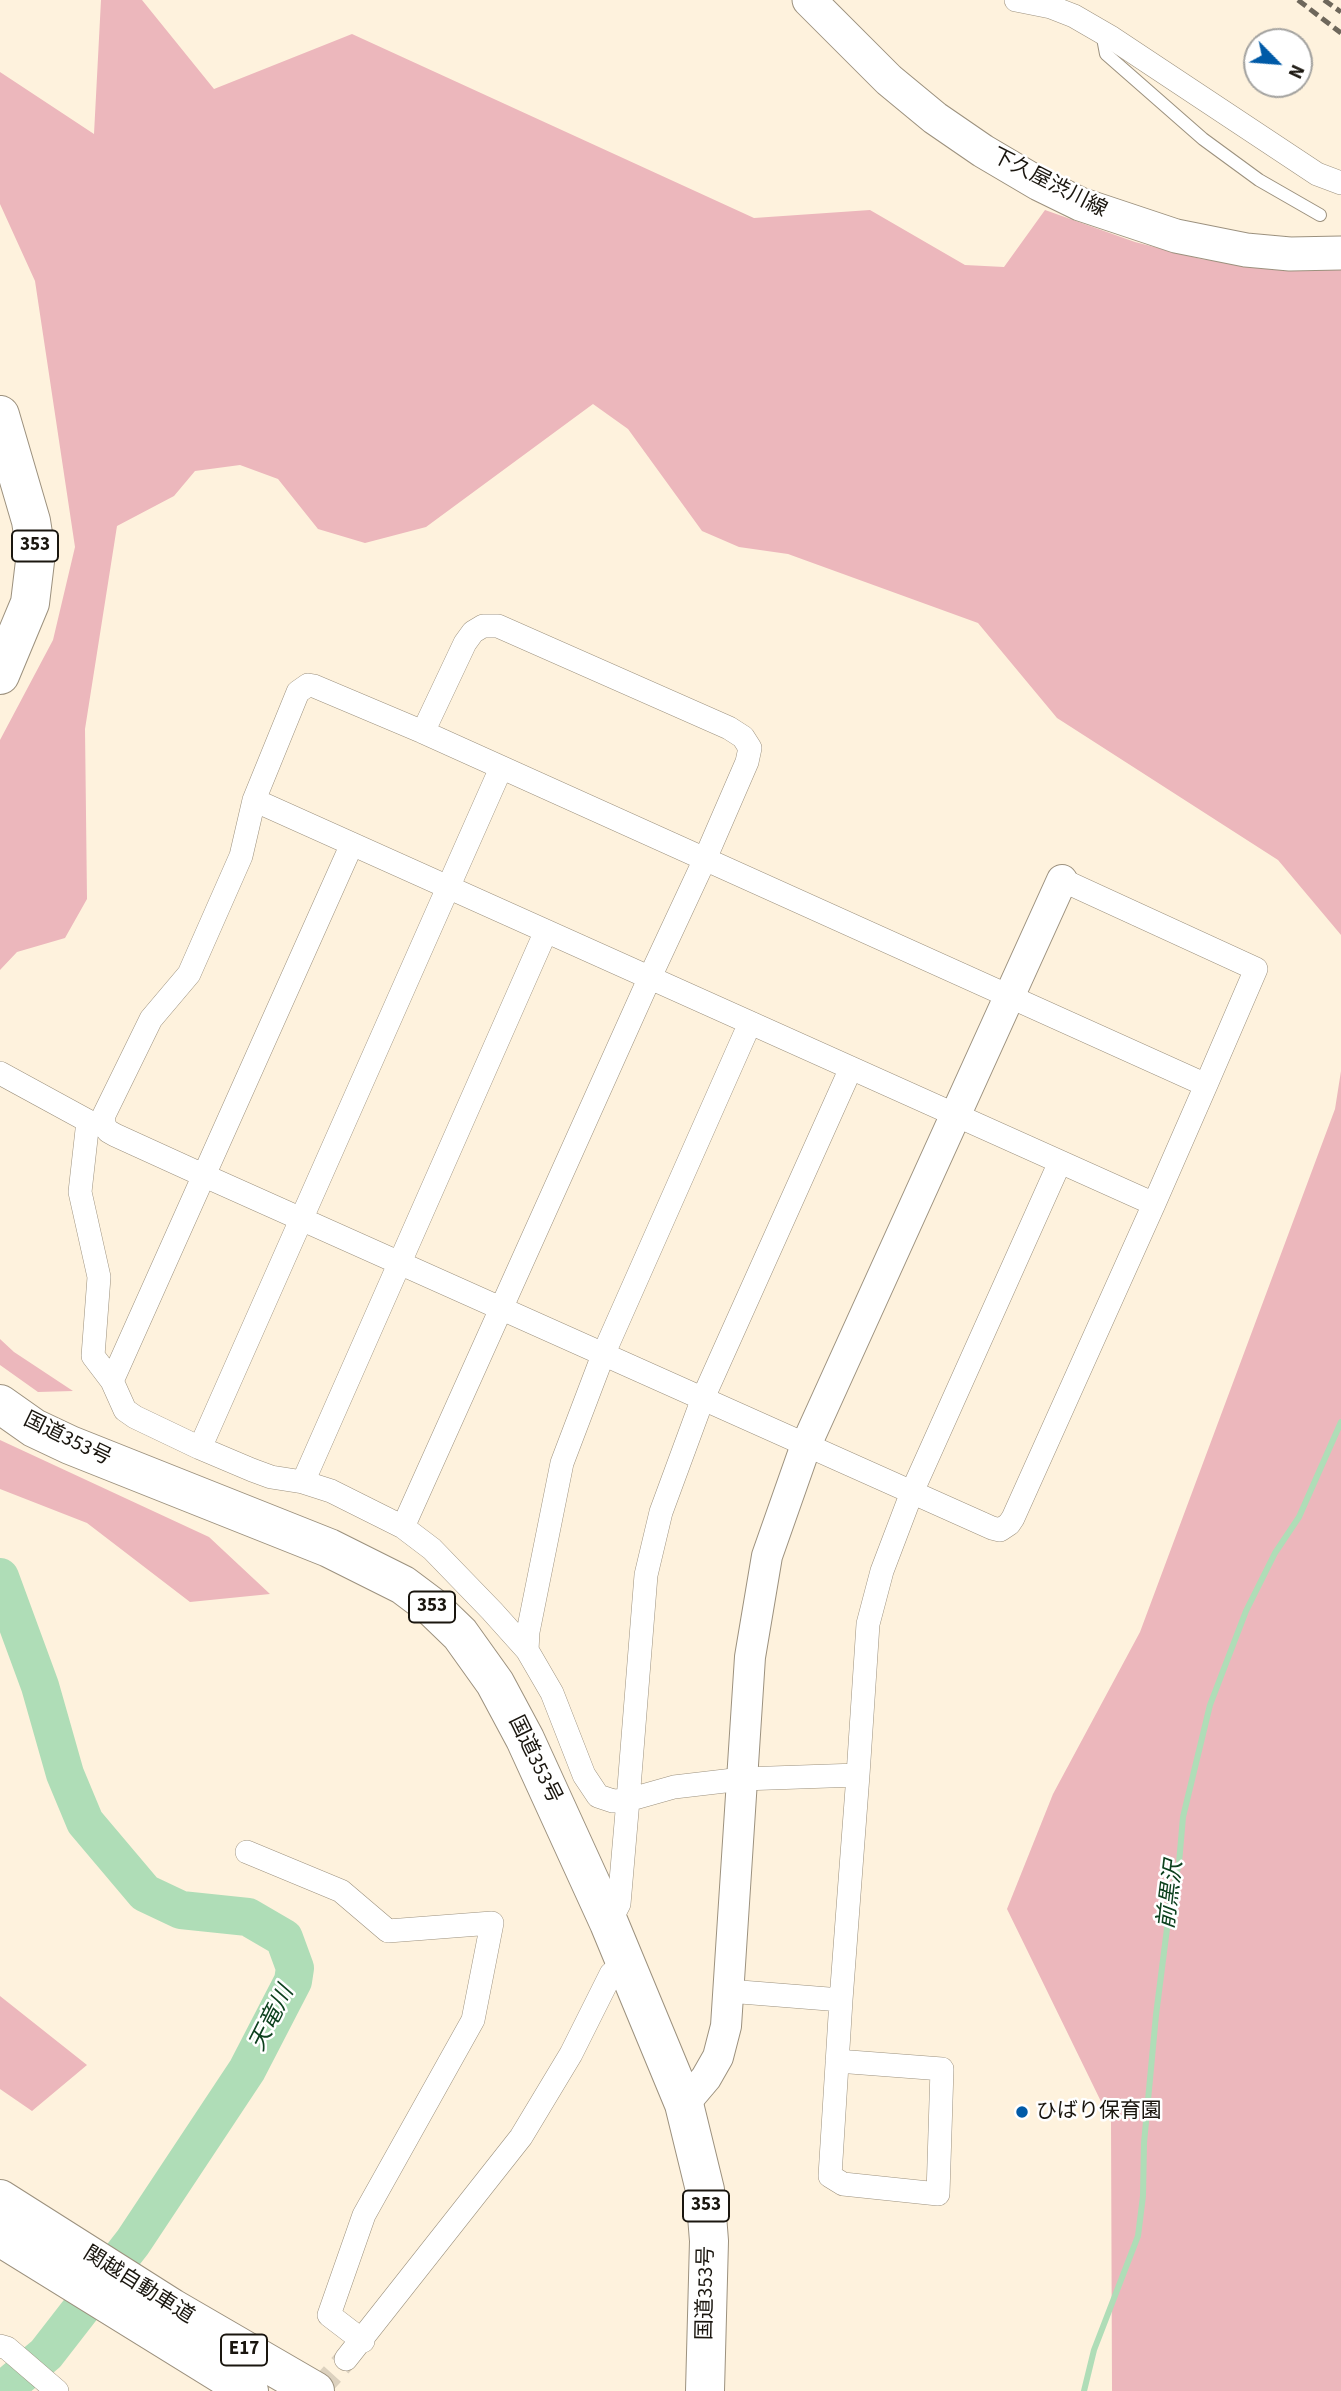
<!DOCTYPE html>
<meta charset="utf-8">
<style>
body{margin:0}
#map{position:relative;width:1341px;height:2391px;overflow:hidden;background:#fef2dd;font-family:"Source Sans 3",sans-serif}
canvas{display:block}
.north{position:absolute;left:1243px;top:28px;width:70px;height:70px;box-sizing:border-box;background:#fff;border:2px solid #a3a29f;border-radius:50%;rotate:115deg;font-size:19px;font-weight:700;line-height:28px;text-align:center;color:#1a160f}
.north::after{content:'';display:block;margin:auto;width:24px;height:32px;background:#005aa7;clip-path:polygon(50% 0,100% 100%,50% 72%,0 100%)}
</style>
<div id="map">
<canvas width="1341" height="2391"></canvas>
<div class="north">N</div>
</div>
<script>
const context = document.querySelector('canvas').getContext('2d');
context.lineJoin = 'round';
function fill(path, color) {
  context.fillStyle = color;
  context.fill(path, 'evenodd');
}
function toPath(rows) {
  const path = new Path2D();
  for (const r of rows) {
    path.moveTo(r[0], r[1]);
    for (let i = 2; i < r.length; i += 2) path.lineTo(r[i], r[i + 1]);
  }
  return path;
}
function stroke(path, color, width, dash) {
  context.strokeStyle = color;
  context.lineWidth = width;
  context.lineCap = dash ? 'butt' : 'round';
  context.setLineDash(dash || []);
  context.stroke(path);
}
function label(font, color, halo, rows, align = 'center') {
  context.font = font + ' "Source Sans 3","Noto Sans JP",sans-serif';
  context.lineWidth = 5;
  context.setLineDash([]);
  context.textBaseline = 'middle';
  context.strokeStyle = halo;
  context.fillStyle = color;
  for (const [text, x, y, turn = 0] of rows) {
    context.save();
    context.translate(x, y);
    context.rotate((+turn || 0) * Math.PI / 180);
    context.textAlign = isNaN(turn) ? turn : align;
    if (halo) context.strokeText(text, 0, 0);
    context.fillText(text, 0, 0);
    context.restore();
  }
}
const green = toPath([
 [101,0,142,0,214,89,352,34,754,218,870,210,965,265,1004,267,1045,210,1135,242,1201,259,1257,266,1341,268,1341,935,1278,860,1057,718,978,623,788,554,739,547,702,531,628,429,593,404,426,527,365,543,318,529,278,479,240,465,195,471,174,496,117,526,85,729,87,899,65,938,17,952,0,970,0,740,53,640,75,547,35,281,0,204,0,72,94,134],
 [1341,1071,1341,2391,1112,2391,1111,2122,1007,1909,1053,1794,1140,1632,1335,1109],
 [0,1339,14,1352,73,1391,38,1392,0,1365],
 [0,1440,209,1537,270,1594,190,1602,87,1523,0,1489],
 [0,1996,87,2065,32,2111,0,2089]
]);
const stream = toPath([
 [1084,2391,1094,2350,1138,2236,1143,2196,1144,2143,1156,2015,1171,1897,1179,1863,1183,1817,1210,1705,1246,1611,1275,1553,1299,1517,1341,1422]
]);
const river = toPath([
 [0,1577,40,1686,65,1774,85,1822,145,1893,181,1910,248,1917,284,1938,295,1968,293,1981,247,2070,133,2242,46,2354,2,2391]
]);
const minorTunnel = toPath([
 [317,2391,346,2359]
]);
const service = toPath([
 [1102,33,1106,54,1203,139,1259,180,1320,215]
]);
const minor = toPath([
 [1016,0,1051,7,1074,16,1112,38,1317,174,1341,183],
 [254,800,1154,1204],
 [352,844,112,1381,125,1410,135,1417,200,1448,252,1470,271,1477,303,1482,331,1491,403,1527,432,1549,492,1611,527,1650,552,1693,584,1775,598,1796,613,1801,628,1800,619,1904,609,1923],
 [1062,880,1256,969,1206,1085,1154,1204,1013,1518,1009,1524,1000,1530,992,1528,205,1176,115,1135,108,1131,103,1123,104,1115,151,1019,189,974,241,856,254,800,298,692,308,685,314,686,423,732,1206,1085],
 [851,1068,703,1398,661,1512,646,1575,628,1800,674,1787,742,1779,858,1775,868,1624,882,1571,912,1492,1060,1162],
 [0,1073,88,1121,80,1192,99,1277,93,1356,112,1381],
 [200,1448,501,768],
 [303,1482,546,931],
 [403,1527,650,977,705,859,747,762,750,748,743,737,729,728,498,626,483,626,473,632,465,643,423,732],
 [527,1650,528,1632,562,1463,603,1355,750,1023],
 [247,1852,341,1891,388,1931,492,1923,473,2020,364,2215,329,2315,363,2341],
 [728,1991,841,2000,858,1775],
 [837,2061,942,2069,938,2194,843,2184,830,2176,841,2000],
 [0,2346,7,2348,57,2391],
 [346,2359,521,2137,571,2054,611,1974,625,1961]
]);
const tertiary = toPath([
 [684,2104,706,2078,718,2057,726,2026,750,1657,767,1556,806,1445,1062,880]
]);
const secondary = toPath([
 [809,0,889,80,935,118,983,151,1039,184,1080,204,1176,236,1246,250,1290,254,1341,253]
]);
const trunk = toPath([
 [0,415,31,521,36,553,30,603,0,675],
 [0,1404,34,1428,70,1445,329,1548,403,1585,431,1606,460,1634,495,1683,525,1739,609,1923,684,2104,705,2190,709,2241,705,2391]
]);
const motorway = toPath([
 [0,2199,172,2308,315,2391],
 [0,2237,249,2391]
]);
const rail = toPath([
 [1298,0,1341,33],
 [1324,0,1341,12]
]);
const markers = [
 [1022,2112,7,"#005aa7"]
];
const shields = [
 [35,546,46],
 [432,1607,46],
 [706,2206,46],
 [244,2350,46]
];
const shieldNames = [
 ["353",35,546],
 ["353",432,1607],
 ["353",706,2206],
 ["E17",244,2350]
];
const streetNames = [
 ["下久屋渋川線",1049,184,27],
 ["国道353号",67,1440,26],
 ["国道353号",534,1760,64],
 ["関越自動車道",138,2286,32],
 ["国道353号",707,2293,-89]
];
const poiNames = [
 ["ひばり保育園",1036,2112]
];
const waterNames = [
 ["前黒沢",1172,1895,-83],
 ["天竜川",273,2019,-63]
];
fill(green, '#ecb7bc');
stroke(stream, '#afddb7', 6);
stroke(river, '#afddb7', 38);
stroke(minorTunnel, '#dcd1be', 23, [23, 11]);
stroke(service, '#9c917e', 14);
stroke(minor, '#9c917e', 24);
stroke(tertiary, '#9c917e', 32);
stroke(secondary, '#9c917e', 35);
stroke(trunk, '#9c917e', 40);
stroke(motorway, '#9c917e', 40);
stroke(service, '#fff', 12);
stroke(minor, '#fff', 23);
stroke(tertiary, '#fff', 30);
stroke(secondary, '#fff', 33);
stroke(trunk, '#fff', 38);
stroke(motorway, '#fff', 38);
stroke(rail, '#6e675b', 5, [10, 5]);
for (const [x, y, r, color] of markers) {
  const dot = new Path2D();
  dot.arc(x, y, r, 0, 2 * Math.PI);
  context.fillStyle = color;
  context.fill(dot);
  stroke(dot, '#fff', 2.5);
}
for (const [x, y, w] of shields) {
  const box = new Path2D();
  box.roundRect(x - w / 2, y - 15.5, w, 31, 5);
  context.fillStyle = '#fff';
  context.fill(box);
  stroke(box, '#1a160f', 2);
}
label('bold 19px', '#1a160f', null, shieldNames);
label('21px', '#1a160f', '#fff', streetNames);
label('21px', '#1a160f', '#fff', poiNames, 'left');
label('italic 23px', '#0d411e', '#fff', waterNames);
</script>
